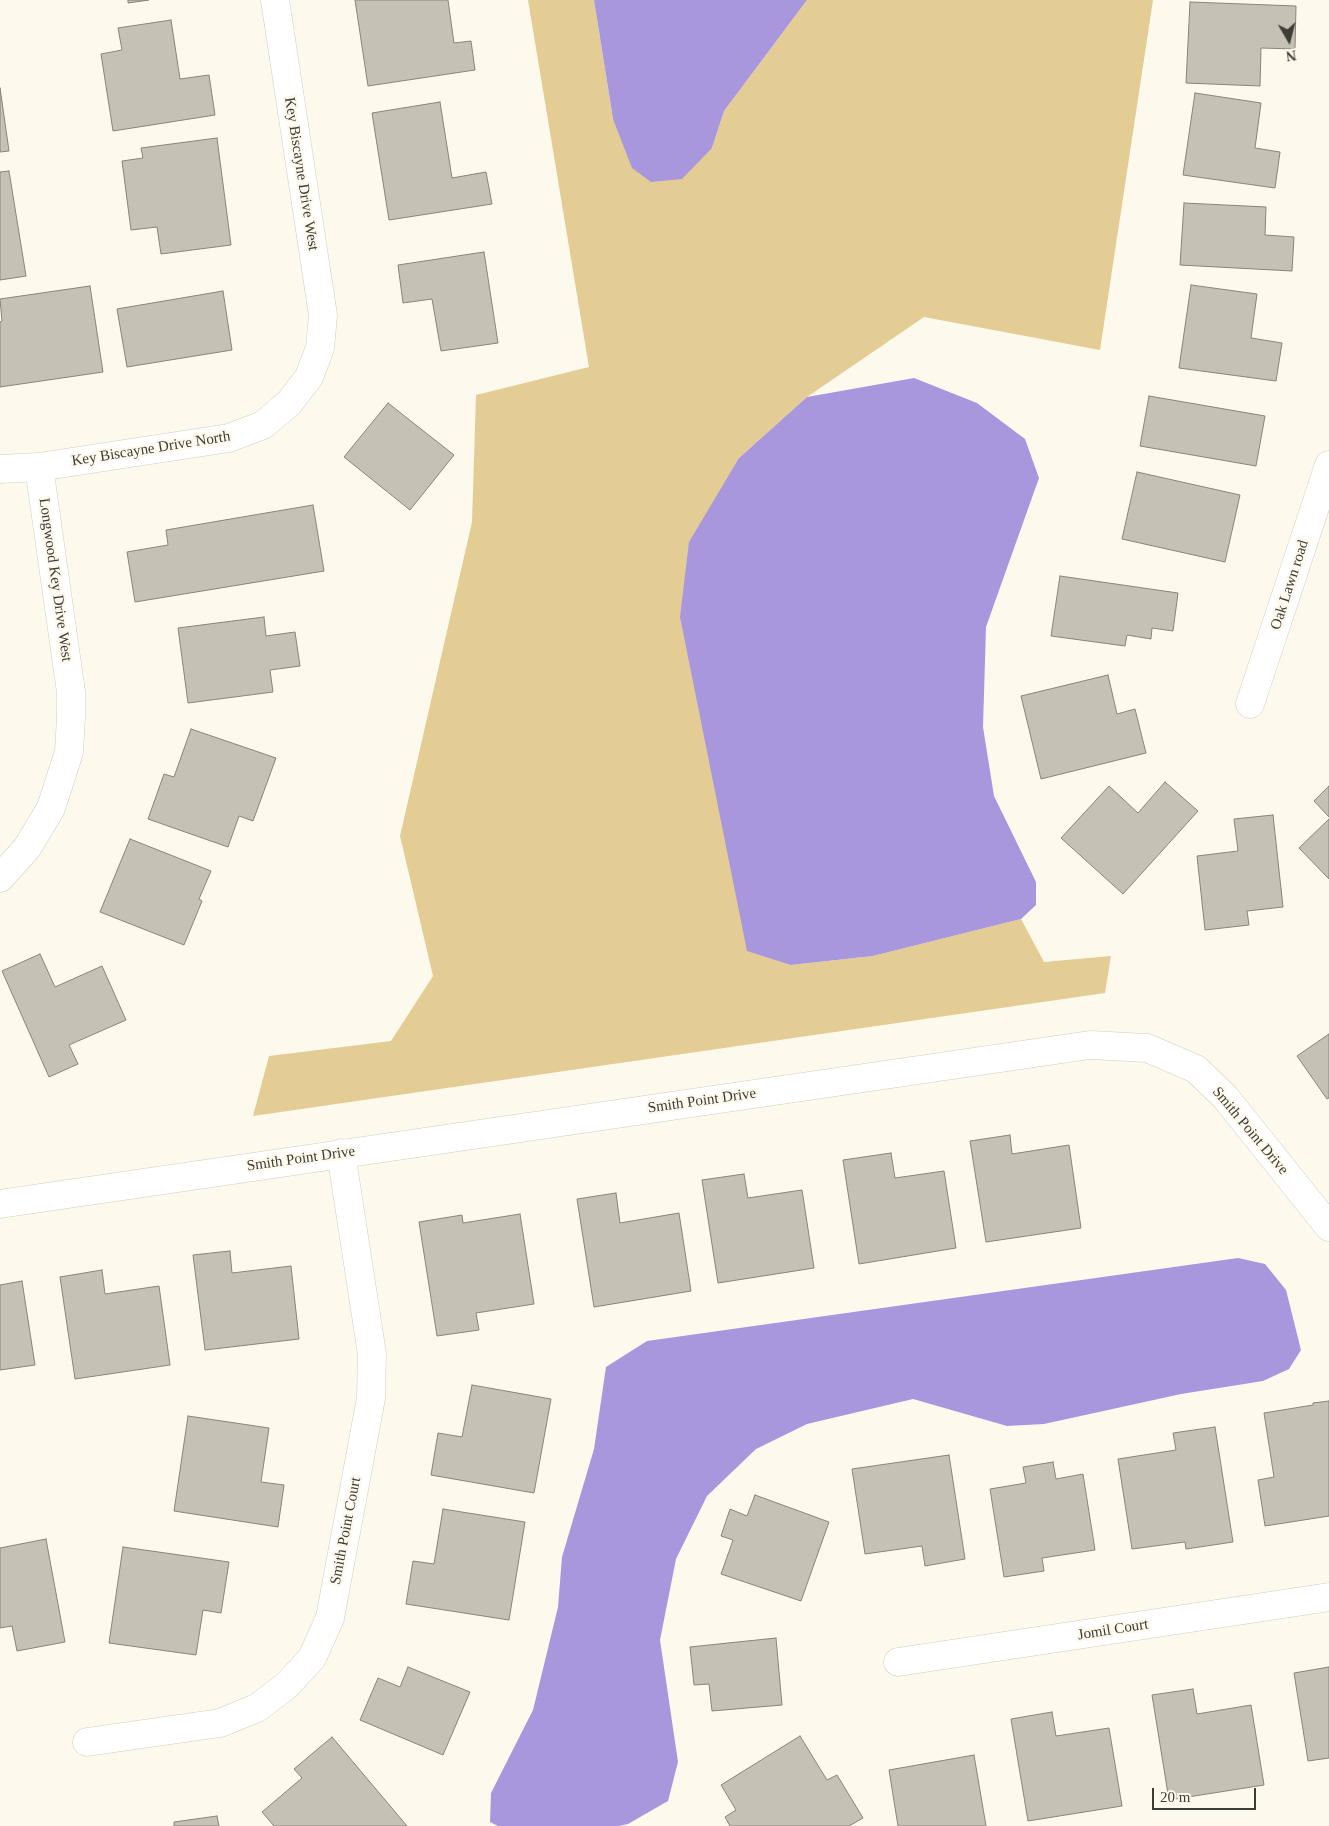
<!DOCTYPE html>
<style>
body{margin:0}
#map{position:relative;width:1329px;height:1826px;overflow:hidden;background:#fef9ed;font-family:"Times New Roman",serif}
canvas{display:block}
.north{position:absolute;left:1264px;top:15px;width:50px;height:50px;-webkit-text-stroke:4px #fef9ed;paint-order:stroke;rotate:172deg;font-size:14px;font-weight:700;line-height:20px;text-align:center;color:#3e3c37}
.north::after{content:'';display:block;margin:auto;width:18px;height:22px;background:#3e3c37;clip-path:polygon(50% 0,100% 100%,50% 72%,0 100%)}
.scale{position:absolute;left:1152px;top:1788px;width:104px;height:22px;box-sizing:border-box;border:2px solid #3e3c37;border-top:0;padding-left:6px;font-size:15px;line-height:18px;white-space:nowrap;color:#3e3c37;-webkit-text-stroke:4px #fef9ed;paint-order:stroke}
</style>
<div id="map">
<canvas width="1329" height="1826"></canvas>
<div class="north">N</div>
<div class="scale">20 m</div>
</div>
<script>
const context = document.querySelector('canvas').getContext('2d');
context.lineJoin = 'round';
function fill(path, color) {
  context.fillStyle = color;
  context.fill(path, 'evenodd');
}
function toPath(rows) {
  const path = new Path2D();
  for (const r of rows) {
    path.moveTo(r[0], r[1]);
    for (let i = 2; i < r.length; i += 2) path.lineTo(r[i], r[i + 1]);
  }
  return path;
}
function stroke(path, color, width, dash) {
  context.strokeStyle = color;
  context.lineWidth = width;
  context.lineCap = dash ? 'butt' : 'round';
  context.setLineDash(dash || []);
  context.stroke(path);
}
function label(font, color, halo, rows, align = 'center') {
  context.font = font + ' "Times New Roman",serif';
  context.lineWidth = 5;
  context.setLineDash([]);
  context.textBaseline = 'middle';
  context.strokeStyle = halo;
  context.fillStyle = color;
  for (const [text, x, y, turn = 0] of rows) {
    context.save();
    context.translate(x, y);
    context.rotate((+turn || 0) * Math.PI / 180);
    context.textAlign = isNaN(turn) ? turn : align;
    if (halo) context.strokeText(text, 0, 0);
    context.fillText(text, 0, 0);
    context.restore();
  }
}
const green = toPath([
 [528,0,594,0,613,119,712,148,724,111,807,0,1153,0,1100,350,924,317,807,397,739,458,791,965,873,956,1021,919,1044,962,1111,956,1105,993,253,1116,269,1056,391,1041,433,976,400,836,472,522,476,395,589,367]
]);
const water = toPath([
 [594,0,807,0,724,111,712,148,682,179,651,182,632,168,613,119],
 [914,378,977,403,1025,439,1039,478,986,627,983,727,994,796,1036,882,1036,905,1021,919,873,956,791,965,747,951,680,617,689,542,739,458,807,397],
 [1238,1258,1265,1264,1286,1290,1301,1350,1289,1369,1263,1381,1181,1394,1044,1424,1007,1426,913,1399,807,1424,756,1449,707,1496,676,1559,660,1640,678,1762,668,1801,628,1824,619,1826,498,1826,490,1822,491,1793,533,1710,558,1607,562,1557,594,1449,606,1367,647,1341]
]);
const building = toPath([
 [128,0,149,0,128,3,128,0],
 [355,0,448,0,454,43,471,41,475,70,368,86,355,0],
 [1190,2,1296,6,1295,49,1261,48,1260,86,1186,83,1190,2],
 [171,20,180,79,209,75,215,115,113,131,101,54,122,50,118,28,171,20],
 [0,88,9,151,0,152,0,88],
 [1195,93,1261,103,1255,148,1280,152,1275,188,1183,175,1195,93],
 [440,102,452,178,486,172,492,204,389,220,372,113,440,102],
 [217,138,231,245,161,254,157,227,131,230,122,161,143,158,141,148,217,138],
 [9,171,26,276,0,280,0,172,9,171],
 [1184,203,1266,207,1265,235,1294,237,1292,271,1180,265,1184,203],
 [484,252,498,343,441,351,432,299,403,303,398,265,484,252],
 [1191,285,1257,294,1251,338,1282,343,1276,381,1179,368,1191,285],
 [90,286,103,372,0,387,0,322,2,321,0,299,90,286],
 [223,291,232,350,127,367,117,309,223,291],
 [1149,396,1265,416,1256,466,1140,446,1149,396],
 [388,403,454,455,410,510,344,457,388,403],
 [1137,472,1240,495,1225,562,1122,539,1137,472],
 [313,505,324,571,135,602,127,552,168,545,166,530,313,505],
 [1060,576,1178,593,1173,631,1152,628,1151,639,1127,635,1125,646,1051,636,1060,576],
 [264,617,266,636,295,632,300,666,270,670,273,692,188,703,178,628,264,617],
 [1108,675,1117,714,1135,709,1146,753,1041,779,1021,696,1108,675],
 [191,729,276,758,253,821,239,816,228,847,148,819,164,774,174,777,191,729],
 [1165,782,1198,811,1123,894,1061,838,1109,786,1138,813,1165,782],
 [1329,786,1329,817,1314,801,1329,786],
 [1273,815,1283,907,1247,911,1249,925,1205,930,1197,856,1238,851,1234,819,1273,815],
 [1329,819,1329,879,1299,848,1329,819],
 [130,839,211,871,199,899,202,901,184,945,100,912,130,839],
 [40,954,55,987,102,966,126,1020,69,1045,78,1064,49,1077,2,971,40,954],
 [1329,1034,1329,1098,1327,1099,1297,1056,1329,1034],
 [1010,1135,1012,1154,1069,1145,1081,1228,986,1242,970,1141,1010,1135],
 [891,1153,895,1178,944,1171,956,1248,859,1264,843,1160,891,1153],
 [744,1174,748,1198,802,1190,814,1268,718,1283,702,1180,744,1174],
 [616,1193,620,1223,679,1213,691,1291,594,1307,577,1199,616,1193],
 [520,1214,534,1304,476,1313,479,1330,437,1336,419,1222,462,1215,463,1223,520,1214],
 [230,1251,232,1273,291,1266,299,1339,205,1350,193,1255,230,1251],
 [102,1270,105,1294,159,1286,170,1365,75,1379,60,1277,102,1270],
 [22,1281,35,1365,0,1370,0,1285,22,1281],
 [472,1385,551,1399,534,1493,431,1475,438,1433,462,1437,472,1385],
 [1329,1401,1329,1516,1265,1526,1258,1480,1274,1477,1264,1413,1313,1405,1313,1403,1329,1401],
 [188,1416,269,1428,261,1482,284,1485,278,1527,174,1511,188,1416],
 [1215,1427,1233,1542,1186,1549,1185,1542,1132,1549,1118,1459,1176,1450,1173,1433,1215,1427],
 [949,1455,965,1559,925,1566,922,1546,865,1554,852,1469,949,1455],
 [1053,1462,1056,1479,1083,1474,1095,1550,1042,1558,1044,1571,1004,1577,990,1489,1026,1483,1023,1467,1053,1462],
 [755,1495,829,1522,801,1601,721,1574,733,1540,721,1536,730,1509,747,1516,755,1495],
 [443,1509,525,1522,509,1620,406,1604,413,1561,434,1564,443,1509],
 [46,1539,65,1642,17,1651,12,1626,0,1628,0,1548,46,1539],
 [123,1547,229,1562,221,1613,203,1610,196,1655,109,1643,123,1547],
 [776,1638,782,1705,712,1711,709,1684,694,1685,690,1647,776,1638],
 [408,1667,470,1692,443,1755,360,1720,378,1678,400,1687,408,1667],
 [1329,1667,1329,1758,1308,1761,1294,1673,1329,1667],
 [1193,1689,1197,1714,1251,1705,1264,1785,1169,1800,1152,1695,1193,1689],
 [1052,1712,1056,1736,1109,1728,1122,1806,1028,1821,1011,1719,1052,1712],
 [800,1736,827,1780,837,1775,863,1818,849,1826,730,1826,725,1817,736,1810,721,1785,800,1736],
 [332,1737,407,1826,274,1826,262,1812,302,1778,294,1769,332,1737],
 [974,1755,986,1826,898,1826,889,1770,974,1755],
 [217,1816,219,1826,174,1826,174,1822,217,1816]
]);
const minor = toPath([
 [0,469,39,467,229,438,263,425,289,403,309,377,320,348,323,315,275,0],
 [1250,704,1329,465],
 [0,878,27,848,51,808,69,752,71,717,71,692,39,467],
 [0,1204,1090,1045,1147,1048,1196,1069,1225,1097,1329,1227],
 [898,1662,1329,1597],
 [87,1742,220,1723,257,1708,286,1686,312,1658,330,1618,371,1398,372,1354,341,1153]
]);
const streetNames = [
 ["Key Biscayne Drive West",301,174,81],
 ["Key Biscayne Drive North",151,449,-9],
 ["Longwood Key Drive West",55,580,82],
 ["Oak Lawn road",1290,585,-72],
 ["Smith Point Drive",702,1101,-8],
 ["Smith Point Drive",1250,1131,50],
 ["Smith Point Drive",301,1159,-8],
 ["Smith Point Court",346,1531,-79],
 ["Jomil Court",1113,1630,-9]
];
fill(green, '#e3cd94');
fill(water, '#a997de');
fill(building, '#c6c1b5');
stroke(building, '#898479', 1);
stroke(minor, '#d2cdc1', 29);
stroke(minor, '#fff', 28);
label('15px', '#3e3c37', '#fef9ed', streetNames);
</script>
